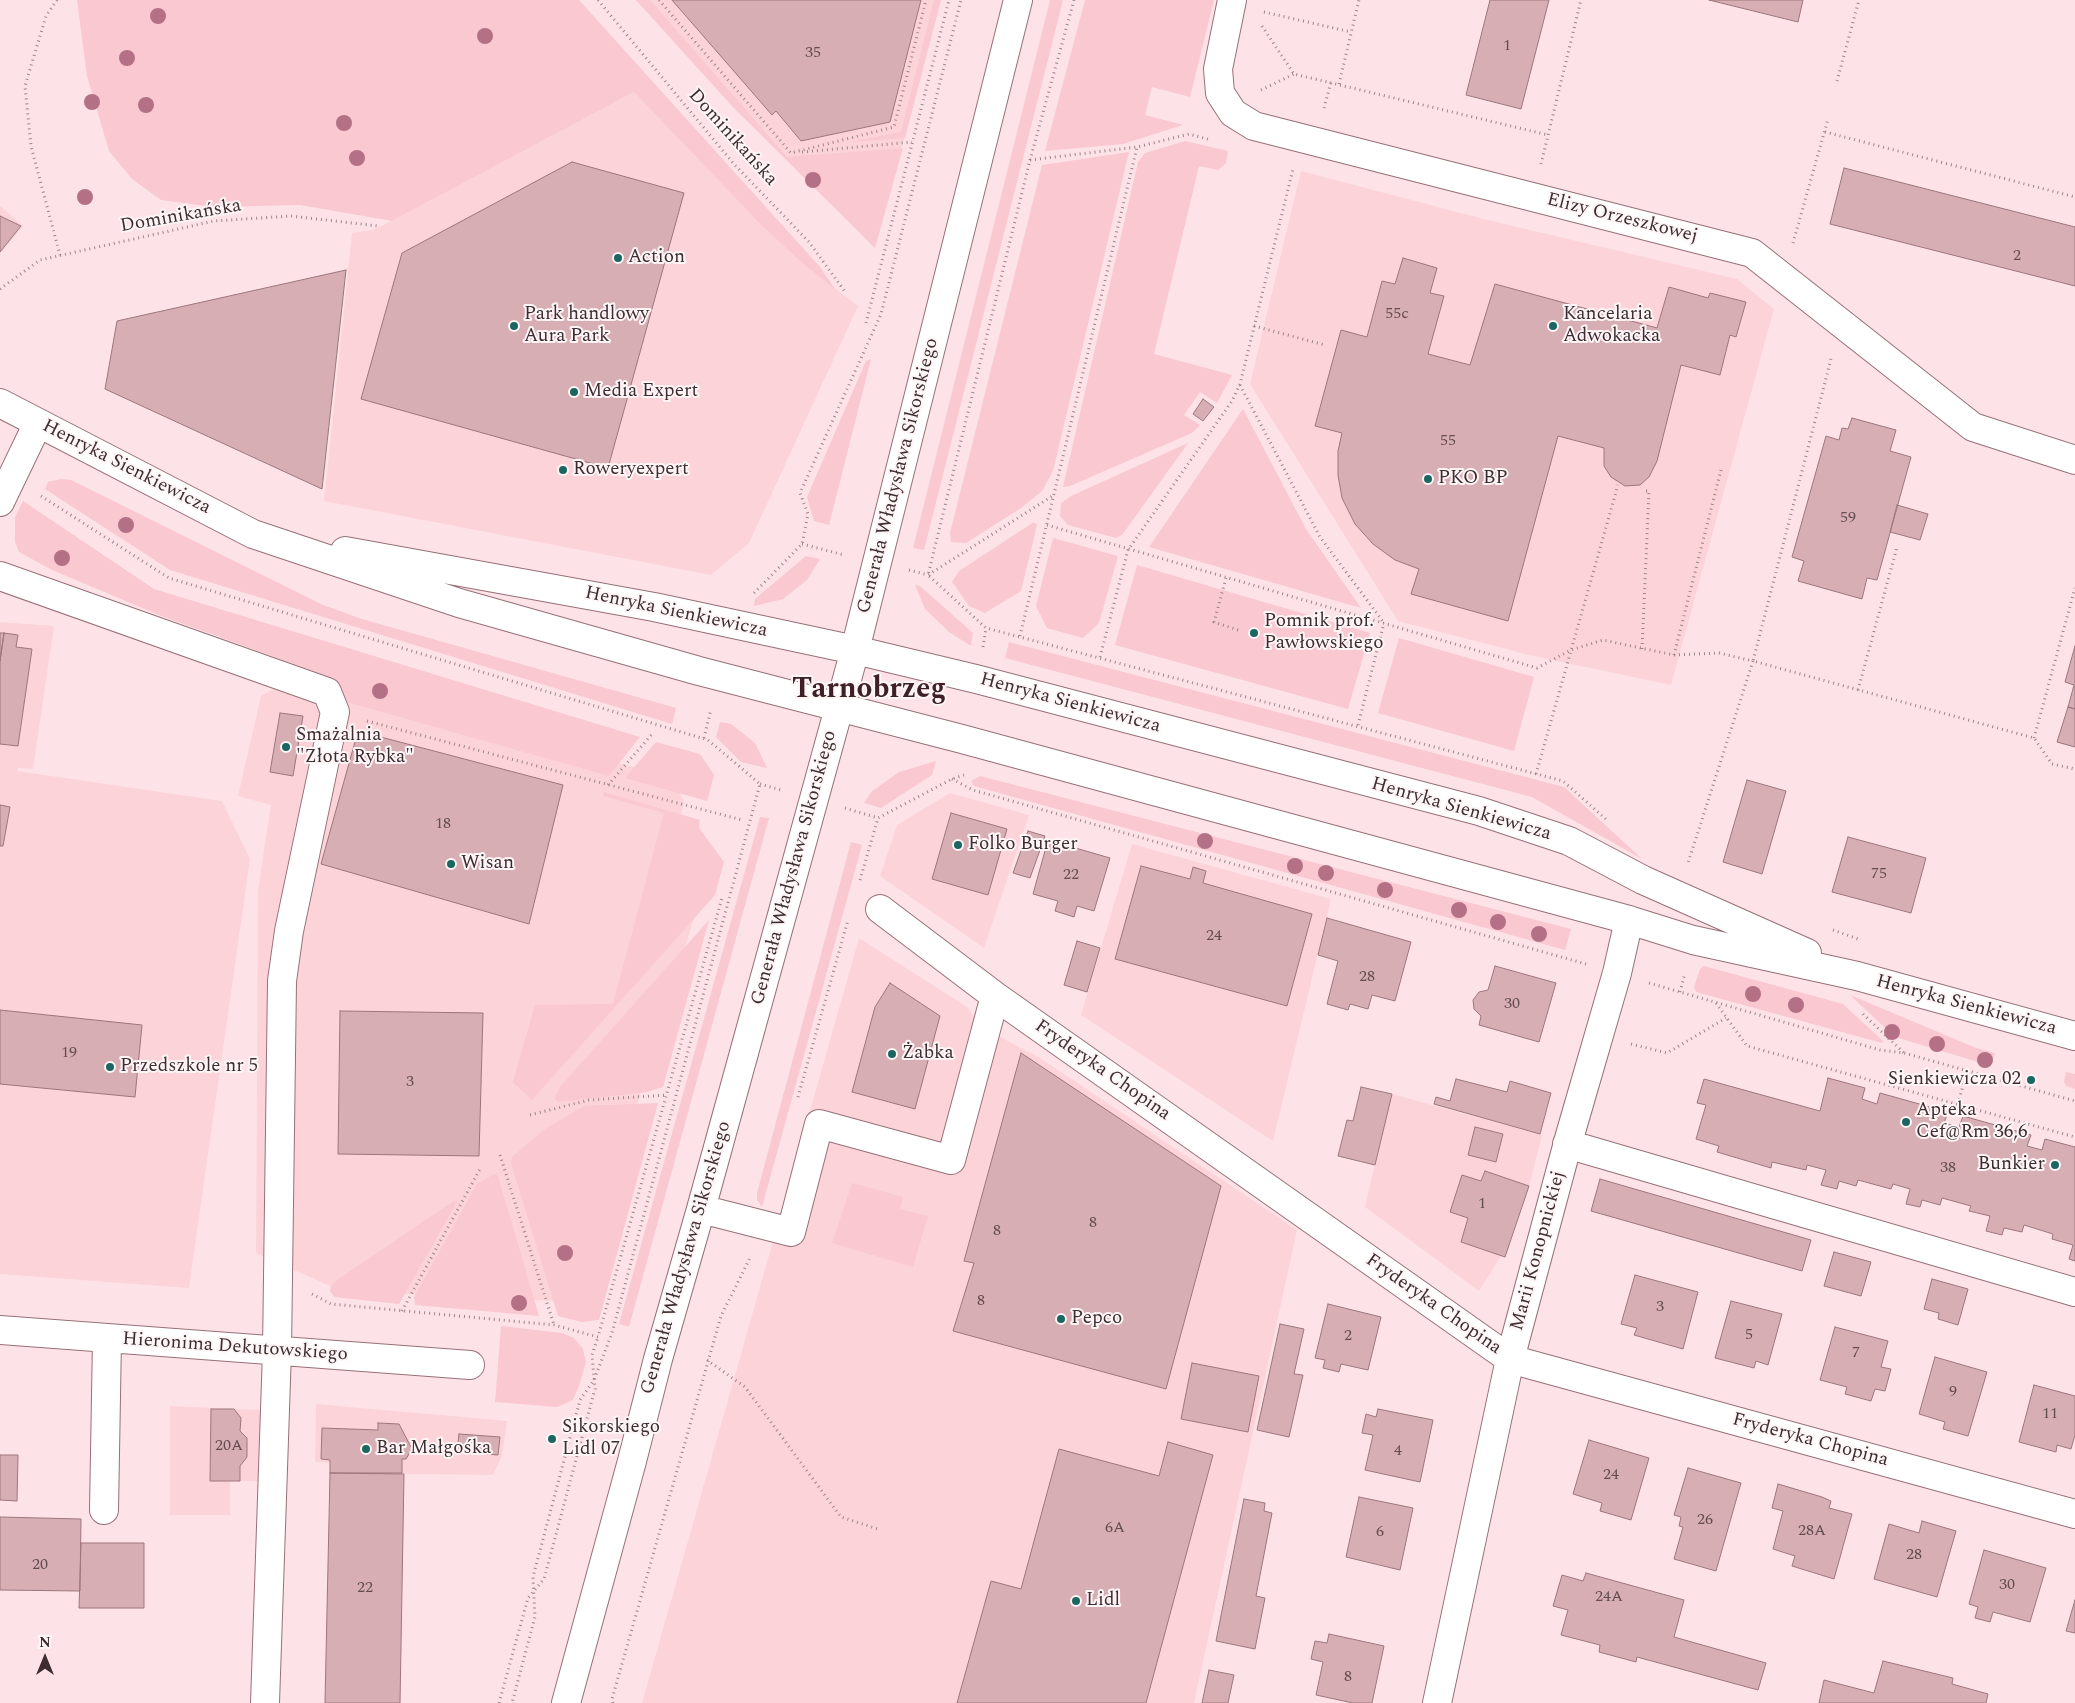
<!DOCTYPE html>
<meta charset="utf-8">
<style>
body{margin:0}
#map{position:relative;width:2075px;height:1703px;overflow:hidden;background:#fde3e7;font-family:Spectral,serif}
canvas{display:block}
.north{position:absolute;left:20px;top:1633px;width:50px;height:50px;-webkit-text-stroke:4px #fef5f6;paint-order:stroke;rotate:0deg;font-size:14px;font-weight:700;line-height:20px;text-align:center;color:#3d2d30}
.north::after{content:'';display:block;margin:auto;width:18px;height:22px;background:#3d2d30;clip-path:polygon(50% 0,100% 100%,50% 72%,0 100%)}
</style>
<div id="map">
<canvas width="2075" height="1703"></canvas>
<div class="north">N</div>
</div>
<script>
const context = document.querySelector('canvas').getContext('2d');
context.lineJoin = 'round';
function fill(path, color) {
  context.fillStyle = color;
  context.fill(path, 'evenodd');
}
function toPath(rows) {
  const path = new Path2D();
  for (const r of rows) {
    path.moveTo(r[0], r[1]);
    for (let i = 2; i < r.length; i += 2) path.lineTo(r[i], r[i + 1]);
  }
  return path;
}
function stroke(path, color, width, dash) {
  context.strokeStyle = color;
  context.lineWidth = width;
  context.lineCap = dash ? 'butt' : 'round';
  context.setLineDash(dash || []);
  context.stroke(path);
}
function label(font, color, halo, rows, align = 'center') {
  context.font = font + ' Spectral,serif';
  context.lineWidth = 4;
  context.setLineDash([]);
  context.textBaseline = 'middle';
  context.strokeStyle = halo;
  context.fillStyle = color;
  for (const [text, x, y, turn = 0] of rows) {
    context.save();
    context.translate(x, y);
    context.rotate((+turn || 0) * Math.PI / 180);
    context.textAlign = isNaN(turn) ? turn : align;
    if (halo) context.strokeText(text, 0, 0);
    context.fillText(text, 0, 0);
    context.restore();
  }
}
const built = toPath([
 [636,0,941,0,875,248,733,107],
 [634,92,762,226,802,263,858,306,749,543,711,575,324,501,352,233,372,230,392,221],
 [1301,171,1488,220,1737,279,1774,309,1671,685,1533,656,1398,621,1250,384],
 [0,206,23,226,0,254],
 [0,622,54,626,33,769,18,768,17,771,222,801,250,859,189,1288,0,1274],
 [294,678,671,777,684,801,673,852,701,895,577,1302,341,1291,256,1253,258,890,271,805,238,796,261,696],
 [950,793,1029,815,984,948,880,876,897,825],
 [1132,844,1331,899,1273,1141,1081,1015],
 [859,938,967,1007,981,1027,1040,1058,1297,1230,1194,1703,642,1703],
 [1392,1094,1542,1135,1529,1186,1505,1257,1501,1256,1479,1291,1365,1207],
 [316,1404,507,1421,502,1456,493,1475,330,1473,330,1463,315,1462],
 [170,1406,260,1410,261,1481,230,1481,230,1515,170,1515]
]);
const green = toPath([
 [77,0,579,0,820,267,835,289,802,263,762,226,634,92,392,221,300,205,214,207,161,200,132,179,109,151,87,76],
 [636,0,650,0,787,157,903,148,875,248,733,107],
 [934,0,941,0,905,138,849,142,901,132],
 [1050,0,1063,0,924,550,913,548],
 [1085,0,1214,0,1190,97,1152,87,1145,115,1183,125,1123,144,1045,151],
 [1185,141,1228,151,1226,163,1218,170,1199,166,1154,354,1232,375,1217,403,1200,392,1184,415,1200,425,1192,433,1070,486,1063,487,1138,162,1145,153],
 [1129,152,1053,471,1042,491,1021,508,966,543,951,542,950,533,1042,165],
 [871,359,829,525,814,521,807,497,866,361],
 [1243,409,1306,529,1361,608,1149,547],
 [1188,443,1122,535,1116,538,1068,525,1060,516,1061,503,1071,496],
 [61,479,71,480,323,605,362,619,676,708,672,724,170,570,45,489,48,482],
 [23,501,154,589,640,737,609,776,343,701,333,684,324,675,159,615,52,570,19,552,15,542,15,517],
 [1034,522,1037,525,1021,591,985,613,969,606,952,582,959,571],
 [1053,538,1118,556,1099,623,1083,638,1047,628,1036,606],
 [806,556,820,559,807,580,783,599,754,606,755,599],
 [1137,565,1370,633,1348,709,1115,645],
 [915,585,920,586,973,633,971,646,949,632,925,609],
 [1399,638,1534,677,1514,751,1378,713],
 [1009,642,1564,787,1642,859,1532,797,1005,658],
 [720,722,731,724,755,743,767,768,741,762,716,737],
 [656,742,700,754,714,775,707,801,625,778],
 [936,761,932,775,881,808,864,803,871,792,899,772],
 [980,776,1571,929,1565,950,974,786,971,781],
 [604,792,700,820,699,828,724,862,715,895,532,1100,513,1082,535,1005,613,1004,664,813,603,796],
 [760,817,769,818,629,1327,619,1324],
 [851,842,862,845,762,1207,757,1200,757,1193],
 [709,920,663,1087,647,1092,558,1102,555,1098,560,1087],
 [1704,966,1843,1004,1883,1041,1882,1043,1696,992,1694,987,1700,969],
 [1850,995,1976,1048,1995,1053,1992,1062,1988,1065,1895,1037],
 [2066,1072,2075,1074,2075,1089,2066,1086,2064,1081],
 [658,1103,599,1320,582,1322,558,1316,511,1163,512,1157,545,1129,584,1106],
 [494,1174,498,1176,539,1316,415,1305,414,1297,477,1184],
 [852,1183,903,1197,900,1209,928,1216,913,1267,832,1243],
 [455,1200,457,1202,399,1304,334,1297,330,1291,331,1286,337,1280],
 [501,1326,562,1333,574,1338,583,1349,586,1362,579,1386,573,1400,557,1407,495,1402]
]);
const building = toPath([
 [672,0,921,0,890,122,801,141,776,111,772,115,672,0],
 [1490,0,1549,0,1521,109,1466,95,1490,0],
 [1709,0,1803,0,1798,22,1709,0],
 [572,162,684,193,608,468,361,399,402,253,572,162],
 [1844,168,2075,227,2075,286,1830,224,1844,168],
 [0,216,21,226,0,252,0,216],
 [1403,258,1437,268,1430,293,1444,296,1428,354,1470,365,1495,284,1657,328,1669,287,1708,298,1710,293,1746,302,1736,337,1730,335,1720,375,1681,365,1657,461,1649,477,1640,485,1625,486,1611,477,1604,466,1604,448,1558,436,1508,621,1411,594,1419,569,1395,560,1373,544,1355,524,1342,498,1338,475,1338,451,1342,433,1315,426,1341,330,1367,337,1382,281,1395,284,1403,258],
 [346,270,322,489,105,389,117,321,346,270],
 [1203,399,1214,407,1203,421,1193,414,1203,399],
 [1852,418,1896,430,1890,451,1911,457,1877,580,1867,578,1862,599,1798,581,1804,561,1792,557,1826,436,1839,440,1842,428,1848,429,1852,418],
 [1897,505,1928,514,1920,540,1890,532,1897,505],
 [0,633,4,633,0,661,0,633],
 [4,633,18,635,16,647,32,649,18,746,0,744,0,661,4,633],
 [2075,646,2075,709,2068,707,2074,685,2065,682,2075,646],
 [2068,707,2075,709,2075,747,2057,742,2068,707],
 [280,713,303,716,293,776,270,772,280,713],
 [358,731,563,785,529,924,321,864,358,731],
 [1747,780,1786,791,1762,874,1723,862,1747,780],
 [0,805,10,807,3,846,0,846,0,805],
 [951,813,1007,829,988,895,932,879,951,813],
 [1028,831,1045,836,1030,878,1013,873,1028,831],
 [1848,837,1926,858,1911,913,1832,892,1848,837],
 [1048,840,1110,858,1094,911,1077,906,1074,917,1055,911,1058,901,1033,894,1048,840],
 [1141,866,1190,879,1193,867,1206,871,1203,883,1312,914,1287,1006,1115,959,1141,866],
 [1327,918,1411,942,1395,1001,1372,995,1368,1009,1350,1004,1348,1010,1327,1004,1338,961,1318,955,1327,918],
 [1077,941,1100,948,1087,992,1064,985,1077,941],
 [1495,966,1556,983,1539,1042,1479,1025,1481,1016,1474,1009,1473,1000,1479,992,1488,990,1495,966],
 [890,983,940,1016,915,1109,852,1092,875,1007,890,983],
 [0,1010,142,1025,135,1097,0,1084,0,1010],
 [340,1011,483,1013,479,1156,338,1154,340,1011],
 [1021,1053,1221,1186,1166,1389,953,1331,974,1263,964,1261,1021,1053],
 [1828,1078,1865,1088,1862,1099,1877,1104,1880,1093,1948,1112,1944,1123,1959,1127,1963,1116,2031,1135,2027,1146,2042,1150,2045,1139,2075,1147,2075,1261,2069,1259,2073,1245,2052,1239,2053,1234,2024,1225,2022,1232,2004,1228,2002,1235,1986,1231,1990,1216,1969,1211,1971,1206,1942,1198,1940,1205,1922,1200,1920,1207,1906,1204,1910,1189,1893,1184,1891,1189,1858,1180,1856,1186,1839,1181,1837,1189,1821,1185,1826,1170,1807,1165,1806,1170,1772,1162,1771,1168,1717,1152,1719,1146,1696,1139,1706,1105,1697,1103,1704,1079,1820,1111,1828,1078],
 [1456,1079,1507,1092,1510,1081,1551,1093,1540,1134,1434,1104,1436,1097,1450,1101,1456,1079],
 [1361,1087,1392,1094,1375,1165,1338,1156,1347,1120,1353,1121,1361,1087],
 [1475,1127,1503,1134,1496,1162,1468,1155,1475,1127],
 [1485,1171,1529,1186,1505,1257,1461,1242,1468,1218,1450,1212,1462,1175,1481,1181,1485,1171],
 [1600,1179,1811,1240,1802,1271,1591,1211,1600,1179],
 [1834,1252,1871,1262,1861,1296,1824,1286,1834,1252],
 [1635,1275,1698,1292,1683,1349,1634,1335,1637,1328,1621,1324,1635,1275],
 [1932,1279,1968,1289,1958,1325,1938,1319,1939,1313,1924,1309,1932,1279],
 [1731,1301,1782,1314,1768,1365,1756,1361,1754,1368,1715,1358,1731,1301],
 [1328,1304,1381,1317,1368,1370,1341,1364,1339,1372,1323,1368,1325,1360,1315,1358,1328,1304],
 [1280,1324,1304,1329,1294,1374,1303,1375,1289,1437,1257,1430,1280,1324],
 [1835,1327,1888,1341,1881,1367,1891,1369,1885,1391,1875,1389,1871,1401,1845,1394,1847,1387,1820,1380,1835,1327],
 [1935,1357,1987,1372,1968,1436,1943,1429,1945,1422,1919,1414,1935,1357],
 [1192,1363,1259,1376,1248,1432,1181,1419,1192,1363],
 [2034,1385,2075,1396,2075,1435,2071,1449,2057,1445,2056,1452,2019,1442,2034,1385],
 [211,1409,234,1409,241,1418,240,1431,247,1438,247,1457,240,1466,240,1481,210,1481,211,1409],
 [1378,1409,1433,1420,1420,1482,1365,1470,1373,1435,1362,1433,1366,1414,1376,1417,1378,1409],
 [378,1423,399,1424,412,1449,406,1459,402,1459,402,1473,330,1473,330,1460,321,1459,322,1428,378,1430,378,1423],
 [459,1434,500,1437,498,1455,457,1452,459,1434],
 [1589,1440,1649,1458,1631,1520,1600,1511,1602,1503,1573,1494,1589,1440],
 [1168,1442,1213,1455,1146,1703,957,1703,991,1581,1021,1589,1059,1449,1159,1476,1168,1442],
 [0,1455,18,1455,17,1501,0,1500,0,1455],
 [1688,1468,1741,1483,1716,1571,1674,1559,1683,1527,1679,1526,1681,1517,1674,1515,1688,1468],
 [330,1473,404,1474,400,1703,325,1703,330,1473],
 [1778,1484,1822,1497,1831,1501,1829,1508,1852,1514,1834,1579,1792,1566,1795,1556,1773,1549,1783,1511,1772,1508,1778,1484],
 [1359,1497,1413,1508,1400,1570,1346,1557,1359,1497],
 [1244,1499,1265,1503,1264,1511,1272,1513,1256,1596,1265,1598,1255,1649,1216,1641,1244,1499],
 [0,1517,81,1519,80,1591,0,1590,0,1517],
 [1922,1521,1956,1531,1937,1597,1874,1579,1889,1524,1919,1533,1922,1521],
 [81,1543,144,1543,144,1608,79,1608,81,1543],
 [1984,1550,2046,1568,2030,1622,1993,1612,1990,1622,1975,1618,1978,1607,1969,1604,1984,1550],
 [1586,1573,1684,1600,1674,1637,1766,1663,1758,1690,1637,1657,1636,1662,1599,1652,1600,1645,1561,1635,1568,1610,1553,1606,1562,1575,1583,1581,1586,1573],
 [2075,1600,2075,1633,2066,1631,2075,1600],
 [1329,1634,1384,1646,1372,1703,1353,1703,1316,1695,1323,1662,1311,1659,1315,1641,1327,1643,1329,1634],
 [1883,1661,1953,1678,1952,1684,1988,1694,1986,1703,1819,1703,1824,1680,1874,1693,1883,1661],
 [1209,1670,1234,1675,1228,1703,1202,1703,1209,1670]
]);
const path = toPath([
 [57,0,46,16,25,86,31,146,60,255],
 [598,0,733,163,809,242,846,293],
 [659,0,791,153,894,127,926,0],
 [1074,0,1030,160,928,575,986,628,1563,781,1608,821],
 [1264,12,1351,32],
 [1262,26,1294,74,1548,135],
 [1837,81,1859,0],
 [1339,84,1359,0],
 [1261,90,1294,74],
 [1324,108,1331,82],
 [1825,132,2075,197],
 [802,152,912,142],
 [1030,160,1137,147,1189,134,1211,140],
 [1541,164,1581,0],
 [1793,243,1828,119],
 [0,289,40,260,214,221,291,216,378,226],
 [866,323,949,0],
 [1254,326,1325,345],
 [1831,359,1753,661,2034,738,2052,764,2075,769],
 [1240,385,1320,537,1384,623],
 [41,496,169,578,708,740,760,784,612,1333,594,1380,580,1400,533,1577,535,1617,512,1703],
 [1047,525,1537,668,1571,650,1603,640,1674,655,1719,653,1753,661,1688,863],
 [802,544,844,555],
 [909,570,928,575,1054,495],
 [1226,578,1214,622,1241,631],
 [754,593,802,544,808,514,800,493,881,314,961,0],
 [1020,636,1137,147],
 [983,647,986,628],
 [1642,649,1649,491,1643,491],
 [1674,655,1721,470],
 [1100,657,1128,550,1232,401,1240,384,1293,169],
 [1858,690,1897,547],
 [367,721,742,820],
 [1358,725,1384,623],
 [704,738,711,709],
 [2034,738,2075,588],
 [1536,774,1618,485],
 [952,779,973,790,1586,964],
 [760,784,781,790],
 [608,785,653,733],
 [845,808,878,818],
 [860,880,878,818,952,779,964,775],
 [1833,930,1861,940],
 [1649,983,1880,1050,1904,1053,2075,1101],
 [1680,992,1685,973],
 [1716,1003,1747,1046,2075,1137],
 [1863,1014,1904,1053],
 [1631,1044,1667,1053,1726,1018],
 [798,1097,848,920],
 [1958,1104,1967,1071],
 [530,1115,589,1100,667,1095],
 [500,1155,554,1325],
 [312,1294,331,1304,554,1325,598,1337,722,898],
 [402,1311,480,1169],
 [707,1360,745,1387,841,1517,878,1529],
 [499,1703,528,1598,544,1579,595,1389,592,1355,598,1337],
 [613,1703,612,1699,721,1316,751,1256]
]);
const minor = toPath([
 [1232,0,1218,69,1220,93,1233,113,1254,126,1752,253,1973,427,2075,460],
 [0,403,253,534,459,603,699,671,962,739,1629,920,1693,940,1857,976,2075,1036],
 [0,502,38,423],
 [345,551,654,607,855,650,976,679,1479,811,1569,841,1643,880,1807,953],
 [0,576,327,692,335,712,289,931,282,981,277,1351,265,1703],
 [880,909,995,996,1510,1359,2075,1514],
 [1567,1144,2075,1292],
 [701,1209,791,1232,819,1124,951,1160,995,996],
 [0,1330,470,1365],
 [104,1510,107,1339],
 [566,1703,632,1461,658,1359,701,1209,855,650,1018,0],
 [1437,1703,1510,1359,1570,1135,1617,973,1629,920]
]);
const trees = [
 [158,16],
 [485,36],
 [127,58],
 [92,102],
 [146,105],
 [344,123],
 [357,158],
 [813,180],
 [85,197],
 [126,525],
 [62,558],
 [380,691],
 [1205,841],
 [1295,866],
 [1326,873],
 [1385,890],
 [1459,910],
 [1498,922],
 [1539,934],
 [1753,994],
 [1796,1005],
 [1892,1032],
 [1937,1044],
 [1985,1060],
 [565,1253],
 [519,1303]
];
const markers = [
 [618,258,5,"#1a6660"],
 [514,326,5,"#1a6660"],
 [1553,326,5,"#1a6660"],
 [574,392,5,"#1a6660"],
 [563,470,5,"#1a6660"],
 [1428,479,5,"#1a6660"],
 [1254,633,5,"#1a6660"],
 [286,747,5,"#1a6660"],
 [958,845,5,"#1a6660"],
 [451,864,5,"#1a6660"],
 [892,1054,5,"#1a6660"],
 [110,1067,5,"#1a6660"],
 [2031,1080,5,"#1a6660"],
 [1906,1122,5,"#1a6660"],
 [2055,1165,5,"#1a6660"],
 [1061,1319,5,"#1a6660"],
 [552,1439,5,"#1a6660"],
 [366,1449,5,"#1a6660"],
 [1076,1601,5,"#1a6660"]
];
const numberNames = [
 ["1",1507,47],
 ["35",813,54],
 ["2",2017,257],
 ["55c",1397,315],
 ["55",1448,442],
 ["59",1848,519],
 ["18",443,825],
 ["75",1879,875],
 ["22",1071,876],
 ["24",1214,937],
 ["28",1367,978],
 ["30",1512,1005],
 ["19",69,1054],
 ["3",410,1083],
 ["38",1948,1169],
 ["1",1482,1205],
 ["8",1093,1224],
 ["8",997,1232],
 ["8",981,1302],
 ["3",1660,1308],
 ["5",1749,1336],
 ["2",1348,1337],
 ["7",1856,1354],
 ["9",1953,1393],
 ["11",2050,1415],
 ["20A",229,1447],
 ["4",1398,1452],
 ["24",1611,1476],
 ["26",1705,1521],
 ["6A",1115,1529],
 ["28A",1812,1532],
 ["6",1380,1533],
 ["28",1914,1556],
 ["20",40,1566],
 ["30",2007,1586],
 ["22",365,1589],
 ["24A",1609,1598],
 ["8",1348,1678]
];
const streetNames = [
 ["Dominikańska",732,138,48],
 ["Dominikańska",181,217,-10],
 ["Elizy Orzeszkowej",1622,219,14],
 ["Henryka Sienkiewicza",126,468,27],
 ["Generała Władysława Sikorskiego",899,476,-76],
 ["Henryka Sienkiewicza",676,613,12],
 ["Henryka Sienkiewicza",1070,704,15],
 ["Henryka Sienkiewicza",1461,810,16],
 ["Generała Władysława Sikorskiego",795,868,-75],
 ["Henryka Sienkiewicza",1966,1006,15],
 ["Fryderyka Chopina",1102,1071,35],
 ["Marii Konopnickiej",1539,1251,-75],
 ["Generała Władysława Sikorskiego",687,1258,-74],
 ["Fryderyka Chopina",1433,1305,35],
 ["Hieronima Dekutowskiego",235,1348,4],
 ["Fryderyka Chopina",1810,1441,15]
];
const poiNames = [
 ["Action",628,258],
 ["Park handlowy",524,315],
 ["Aura Park",524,337],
 ["Kancelaria",1563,315],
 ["Adwokacka",1563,337],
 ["Media Expert",584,392],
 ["Roweryexpert",573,470],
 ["PKO BP",1438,479],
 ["Pomnik prof.",1264,622],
 ["Pawłowskiego",1264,644],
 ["Smażalnia",296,736],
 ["\"Złota Rybka\"",296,758],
 ["Folko Burger",968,845],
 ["Wisan",461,864],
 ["Żabka",902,1054],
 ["Przedszkole nr 5",120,1067],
 ["Sienkiewicza 02",2021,1080,"right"],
 ["Apteka",1916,1111],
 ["Cef@Rm 36,6",1916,1133],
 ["Bunkier",2045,1165,"right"],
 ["Pepco",1071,1319],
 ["Sikorskiego",562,1428],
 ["Lidl 07",562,1450],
 ["Bar Małgośka",376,1449],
 ["Lidl",1086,1601]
];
const townNames = [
 ["Tarnobrzeg",869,691]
];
fill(built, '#fdd3da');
fill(green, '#f9c8d1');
fill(building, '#d8aeb5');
stroke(building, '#9d767d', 1);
stroke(minor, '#977077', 30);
stroke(path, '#9a8588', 3, [1, 4]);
stroke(minor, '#fff', 28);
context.fillStyle = '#b47186';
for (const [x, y] of trees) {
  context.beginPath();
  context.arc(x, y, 8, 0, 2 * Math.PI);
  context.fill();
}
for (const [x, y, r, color] of markers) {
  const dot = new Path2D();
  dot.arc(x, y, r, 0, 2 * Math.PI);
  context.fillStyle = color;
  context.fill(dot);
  stroke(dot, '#fef5f6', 2);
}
label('16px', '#644d51', null, numberNames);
label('19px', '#3d2d30', '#fef5f6', streetNames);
label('19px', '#3d2d30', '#fef5f6', poiNames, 'left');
label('bold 29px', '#402027', '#fef5f6', townNames);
</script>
